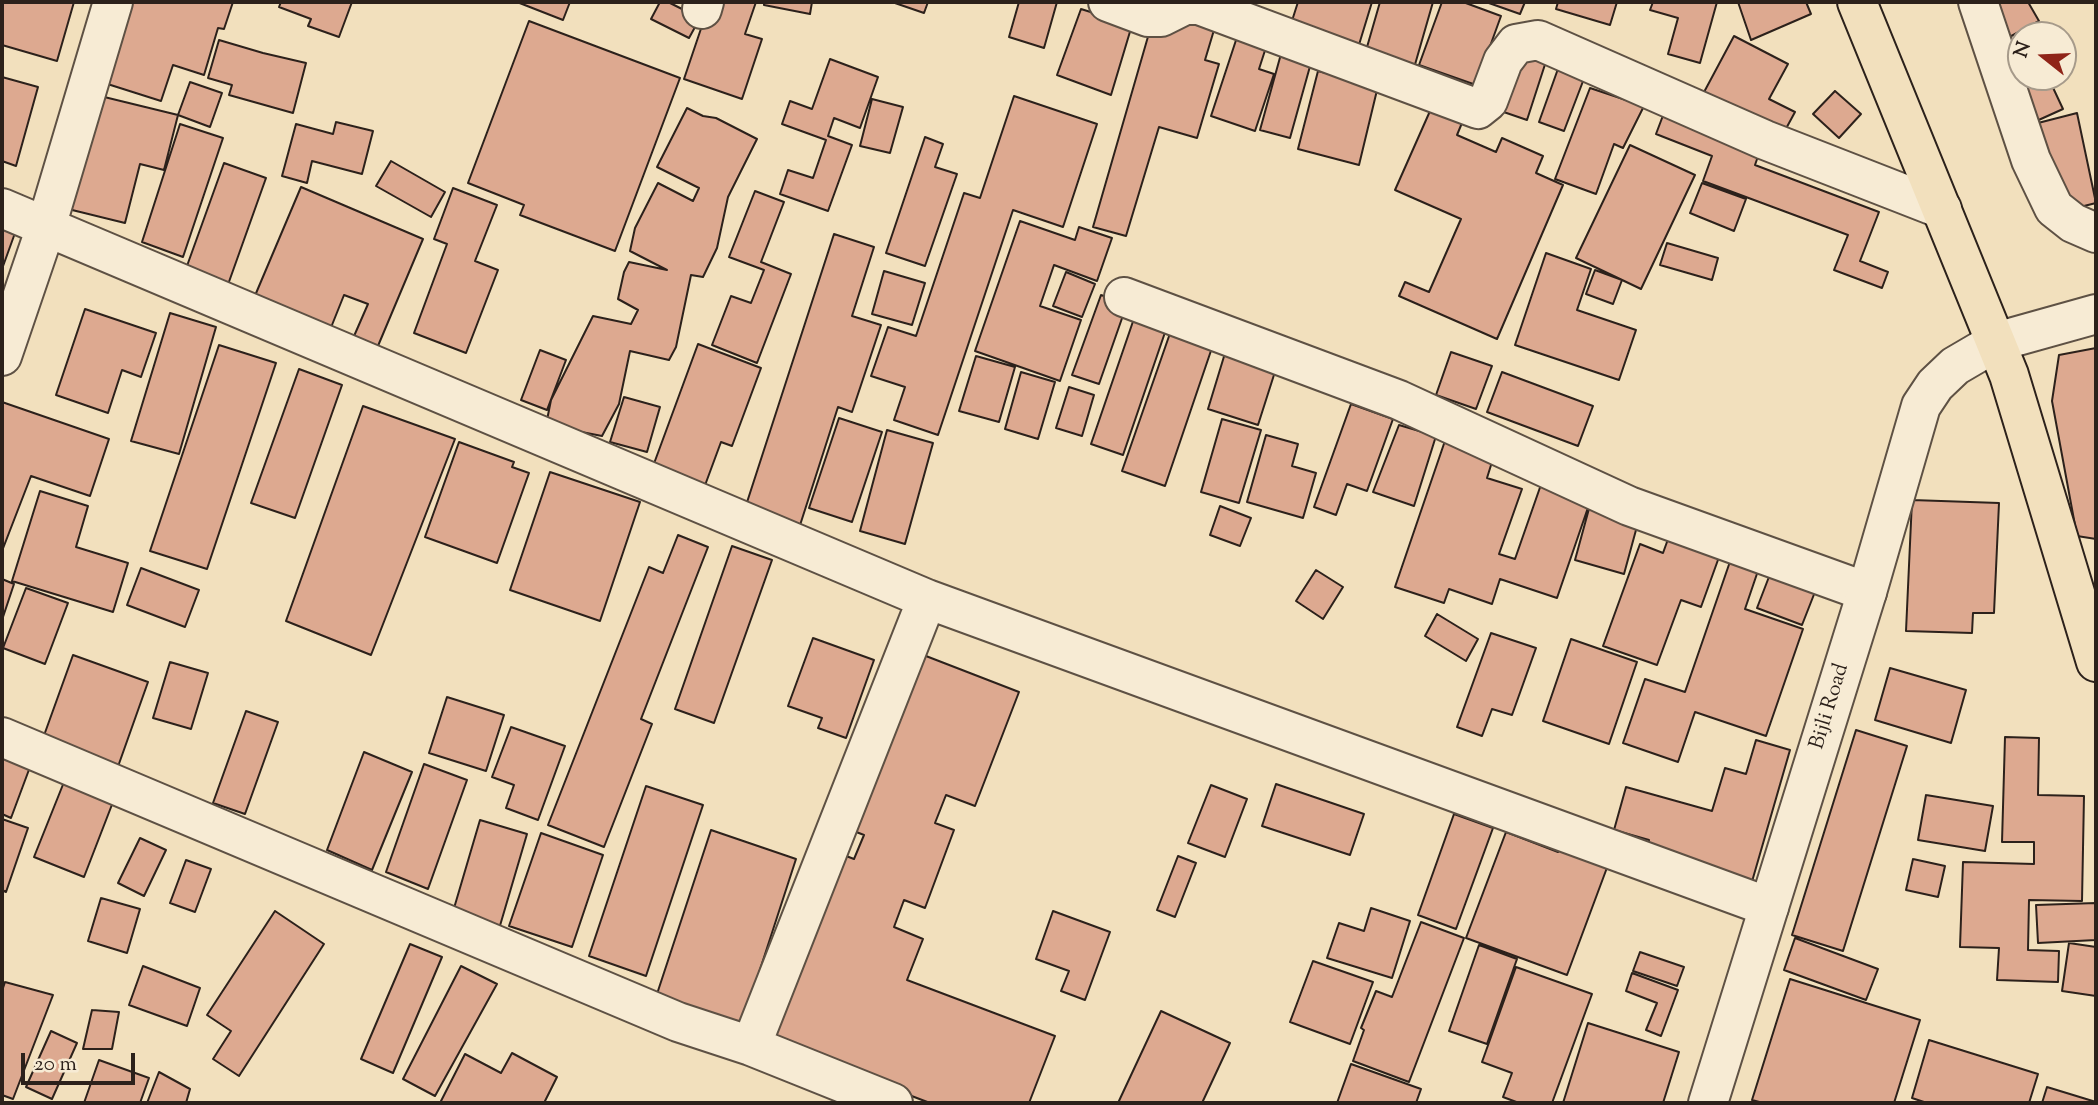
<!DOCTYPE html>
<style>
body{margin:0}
#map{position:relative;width:2098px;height:1105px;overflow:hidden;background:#f2e0bd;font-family:"Sorts Mill Goudy",serif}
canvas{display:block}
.frame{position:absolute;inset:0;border:4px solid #2c211b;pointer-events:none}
.north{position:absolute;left:2007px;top:21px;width:70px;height:70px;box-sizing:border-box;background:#f7ebd4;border:2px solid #a69a8a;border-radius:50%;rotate:288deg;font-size:19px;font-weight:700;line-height:28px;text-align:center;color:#2c211b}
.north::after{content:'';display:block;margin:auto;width:24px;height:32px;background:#8f2418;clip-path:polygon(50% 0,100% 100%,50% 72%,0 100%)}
.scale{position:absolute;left:21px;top:1053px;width:114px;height:32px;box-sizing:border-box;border:4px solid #2c211b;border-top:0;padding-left:9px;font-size:21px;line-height:24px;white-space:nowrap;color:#2c211b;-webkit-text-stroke:5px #f7ebd4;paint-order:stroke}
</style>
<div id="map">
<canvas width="2098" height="1105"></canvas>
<div class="frame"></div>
<div class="north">N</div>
<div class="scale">20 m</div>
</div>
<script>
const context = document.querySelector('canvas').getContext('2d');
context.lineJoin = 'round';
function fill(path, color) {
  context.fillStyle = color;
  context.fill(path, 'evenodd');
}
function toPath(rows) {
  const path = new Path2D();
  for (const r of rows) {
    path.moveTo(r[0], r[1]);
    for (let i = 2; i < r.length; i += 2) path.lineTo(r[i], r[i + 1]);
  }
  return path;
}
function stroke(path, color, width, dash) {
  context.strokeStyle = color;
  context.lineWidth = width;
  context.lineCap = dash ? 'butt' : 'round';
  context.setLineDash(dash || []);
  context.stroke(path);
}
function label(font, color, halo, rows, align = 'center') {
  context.font = font + ' "Sorts Mill Goudy",serif';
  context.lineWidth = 5;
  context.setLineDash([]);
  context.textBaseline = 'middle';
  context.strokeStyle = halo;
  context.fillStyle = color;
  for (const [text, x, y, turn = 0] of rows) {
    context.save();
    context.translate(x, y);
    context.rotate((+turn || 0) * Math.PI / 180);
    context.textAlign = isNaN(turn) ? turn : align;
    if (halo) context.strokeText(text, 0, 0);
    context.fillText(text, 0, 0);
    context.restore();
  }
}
const building = toPath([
 [2,2,74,2,57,61,2,45,2,2],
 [123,2,233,2,224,29,218,28,204,75,173,65,161,101,98,81,123,2],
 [281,2,352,2,339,37,308,26,311,19,279,7,281,2],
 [517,2,570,2,563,20,517,2],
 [660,2,668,2,700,18,689,38,651,19,660,2],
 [710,2,756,2,745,34,762,39,742,99,684,79,710,2],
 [764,2,812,2,810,14,764,5,764,2],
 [892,2,928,2,924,13,892,2],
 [1019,2,1057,2,1044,48,1009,37,1019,2],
 [1158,2,1220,10,1205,60,1219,64,1197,138,1159,127,1126,236,1093,227,1158,2],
 [1298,2,1372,2,1358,48,1290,27,1298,2],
 [1380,2,1433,2,1414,68,1365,54,1380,2],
 [1442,2,1463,2,1501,16,1476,85,1419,65,1442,2],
 [1486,2,1525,2,1520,14,1486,2],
 [1558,2,1617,2,1610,25,1556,9,1558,2],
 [1653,2,1717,2,1700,63,1668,54,1678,18,1650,10,1653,2],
 [1738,2,1806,2,1811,14,1751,40,1738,2],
 [1983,2,2028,2,2039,21,2004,40,1983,2],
 [1081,9,1132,25,1111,95,1057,75,1081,9],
 [529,21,680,78,615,251,520,215,524,205,468,183,529,21],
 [1240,28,1269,38,1259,69,1274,74,1255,131,1211,116,1240,28],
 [1734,36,1788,64,1769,99,1795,112,1782,136,1703,94,1734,36],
 [1516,37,1550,49,1527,120,1492,108,1516,37],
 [219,40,263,53,306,63,293,113,229,95,232,85,208,78,219,40],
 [1284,43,1314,52,1290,138,1260,130,1284,43],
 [830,59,878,77,860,128,834,118,828,136,852,145,828,211,780,194,788,170,813,178,826,140,782,124,790,101,812,109,830,59],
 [1559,66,1585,76,1564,131,1539,122,1559,66],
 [1318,71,1378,86,1359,165,1298,149,1318,71],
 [2,77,38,87,16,166,2,161,2,77],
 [2042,77,2048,77,2063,109,2032,123,2016,89,2042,77],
 [190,82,222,93,210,127,178,115,190,82],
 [1590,88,1644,106,1623,148,1614,144,1596,194,1555,179,1590,88],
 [1835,91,1861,114,1839,138,1813,114,1835,91],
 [1438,93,1469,106,1457,135,1496,152,1502,138,1543,156,1536,173,1563,185,1497,339,1399,296,1405,282,1429,292,1461,219,1395,190,1438,93],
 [92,94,178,115,164,170,140,164,125,223,64,208,92,94],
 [1014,96,1097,124,1063,227,1013,210,938,435,894,420,905,387,871,376,888,327,916,336,964,193,980,198,1014,96],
 [1670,97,1766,133,1755,165,1879,212,1860,261,1888,272,1882,288,1834,270,1848,235,1703,181,1712,156,1656,134,1670,97],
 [872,99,903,107,890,153,860,146,872,99],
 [687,108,703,116,716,118,757,139,728,197,717,248,703,277,691,275,676,347,669,360,630,351,619,404,602,436,546,425,551,400,593,316,631,324,638,310,618,299,624,272,629,262,667,270,630,251,635,228,658,183,693,201,699,188,657,167,687,108],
 [2077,113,2096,203,2060,212,2038,123,2077,113],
 [336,122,373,131,362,174,312,161,307,183,282,176,296,124,333,134,336,122],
 [180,124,223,138,183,257,142,242,180,124],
 [925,137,943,144,935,167,957,174,925,266,886,253,925,137],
 [1630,145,1695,175,1641,289,1576,258,1630,145],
 [391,161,445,192,431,217,376,186,391,161],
 [224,163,266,178,225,293,183,277,224,163],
 [1702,183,1746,199,1734,231,1690,213,1702,183],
 [301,187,423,239,375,353,351,343,368,304,344,295,330,330,254,298,301,187],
 [453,188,497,205,475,261,498,270,466,353,414,333,447,244,434,239,453,188],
 [755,191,784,202,761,262,791,274,757,363,712,345,731,296,751,303,764,270,729,257,755,191],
 [1020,221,1075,240,1079,227,1112,238,1097,281,1054,265,1040,306,1081,320,1060,381,975,351,1020,221],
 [2,229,15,233,2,269,2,229],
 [834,234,874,247,852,316,881,325,852,412,838,407,793,547,738,530,834,234],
 [1667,243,1718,258,1712,280,1660,265,1667,243],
 [1546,253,1591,269,1577,310,1636,330,1619,380,1515,345,1546,253],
 [1595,270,1622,280,1613,304,1586,294,1595,270],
 [884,271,925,283,912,325,872,314,884,271],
 [1066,272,1095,284,1082,317,1053,306,1066,272],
 [1101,295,1127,304,1099,384,1072,375,1101,295],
 [1140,301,1172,312,1123,455,1091,444,1140,301],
 [85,309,156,333,141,377,122,370,108,413,56,395,85,309],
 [170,313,216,327,179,454,131,441,170,313],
 [1175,319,1217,333,1165,486,1122,471,1175,319],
 [1229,340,1280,356,1258,425,1208,409,1229,340],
 [698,344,761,368,732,446,721,442,704,488,652,469,698,344],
 [219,345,276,363,207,569,150,551,219,345],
 [2096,348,2096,539,2077,536,2052,401,2059,355,2096,348],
 [540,350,566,360,547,410,521,400,540,350],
 [1451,352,1492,366,1476,409,1436,395,1451,352],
 [976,356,1015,367,999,422,959,411,976,356],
 [299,369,342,385,295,518,251,503,299,369],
 [1021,372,1055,382,1038,439,1005,429,1021,372],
 [1502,372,1593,406,1578,446,1487,412,1502,372],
 [1069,387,1094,395,1082,436,1056,428,1069,387],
 [624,397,660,407,647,452,610,442,624,397],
 [2,402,109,439,90,496,31,476,2,551,2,402],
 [1351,404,1393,419,1367,491,1347,484,1336,515,1314,507,1351,404],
 [363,406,455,439,371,655,286,621,363,406],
 [839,418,882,432,852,522,809,508,839,418],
 [1222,419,1261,430,1239,503,1201,492,1222,419],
 [1399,425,1436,436,1414,506,1373,492,1399,425],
 [887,430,933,443,905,544,860,531,887,430],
 [1448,432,1496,449,1487,478,1522,489,1499,554,1515,559,1544,476,1593,493,1557,598,1500,579,1492,604,1449,589,1444,603,1395,587,1448,432],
 [1266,435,1298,444,1292,466,1316,473,1303,518,1247,502,1266,435],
 [459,442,514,462,512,467,529,473,497,563,425,537,459,442],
 [550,472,640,502,600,621,510,590,550,472],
 [40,491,88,506,76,547,128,563,113,612,12,581,40,491],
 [1912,500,1999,503,1994,613,1973,613,1972,633,1906,631,1912,500],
 [1590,505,1639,519,1624,574,1575,560,1590,505],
 [1220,506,1251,518,1240,546,1210,535,1220,506],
 [1672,528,1723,546,1701,607,1681,600,1657,665,1603,646,1640,544,1663,553,1672,528],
 [678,535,708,547,641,719,652,724,604,847,548,825,649,567,663,573,678,535],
 [732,546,772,560,714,723,675,709,732,546],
 [1734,550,1762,559,1745,609,1803,629,1766,736,1695,712,1678,762,1623,743,1645,679,1685,692,1734,550],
 [1777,556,1822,574,1802,625,1757,608,1777,556],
 [141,568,199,590,185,627,127,605,141,568],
 [1316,570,1343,587,1323,619,1296,601,1316,570],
 [2,579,14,584,2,620,2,579],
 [26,588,68,603,45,664,3,648,26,588],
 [1437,614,1478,639,1466,661,1425,636,1437,614],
 [1491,633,1536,648,1512,715,1492,709,1482,736,1457,727,1491,633],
 [813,638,874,660,846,738,818,728,822,718,788,706,813,638],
 [1571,639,1637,662,1609,744,1543,721,1571,639],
 [913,651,1019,692,975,806,946,795,935,823,954,830,925,908,904,900,894,927,923,939,907,980,1055,1036,1029,1103,930,1103,762,1039,833,851,854,859,864,835,846,828,913,651],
 [73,655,148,682,115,775,42,741,73,655],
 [170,662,208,673,191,729,153,718,170,662],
 [1890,668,1966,690,1951,743,1875,720,1890,668],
 [447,697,504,715,486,771,429,753,447,697],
 [246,711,278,722,245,814,213,803,246,711],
 [511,727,565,746,538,820,506,808,514,785,492,777,511,727],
 [1856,730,1907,746,1843,951,1792,935,1856,730],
 [2005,737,2039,738,2038,795,2084,796,2082,901,2029,900,2028,950,2059,951,2058,982,1997,980,1999,948,1960,947,1963,862,2034,864,2034,842,2002,842,2005,737],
 [1756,740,1790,750,1751,885,1645,855,1649,840,1614,830,1626,787,1712,811,1725,768,1746,774,1756,740],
 [364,752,412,772,372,870,327,850,364,752],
 [2,757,30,767,11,818,2,814,2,757],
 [424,764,467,780,428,889,386,872,424,764],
 [64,782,113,802,84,877,34,857,64,782],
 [1276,784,1364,814,1350,855,1262,826,1276,784],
 [1211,785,1247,799,1225,857,1188,843,1211,785],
 [646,786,703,805,646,976,589,956,646,786],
 [1926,795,1993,806,1985,851,1918,840,1926,795],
 [1454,814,1493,828,1456,929,1418,915,1454,814],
 [2,819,28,828,6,892,2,890,2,819],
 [480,820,527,834,499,929,452,915,480,820],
 [711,830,796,859,741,1028,655,1000,711,830],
 [1506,832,1558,852,1560,848,1608,865,1567,975,1466,938,1506,832],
 [541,833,603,855,572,947,509,926,541,833],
 [140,838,166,850,144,896,118,883,140,838],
 [1178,856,1196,863,1175,917,1157,910,1178,856],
 [1913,859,1945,866,1938,897,1906,890,1913,859],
 [186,860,211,869,195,912,170,903,186,860],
 [101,898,140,909,127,953,88,941,101,898],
 [2096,903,2096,940,2038,943,2036,905,2096,903],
 [1371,908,1410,921,1392,978,1327,958,1339,923,1364,931,1371,908],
 [275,911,324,944,239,1076,213,1059,231,1031,207,1015,275,911],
 [1053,911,1110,932,1085,1000,1061,991,1069,971,1036,959,1053,911],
 [1421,922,1464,938,1409,1082,1353,1061,1364,1030,1361,1028,1376,991,1392,997,1421,922],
 [1795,938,1878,969,1866,1000,1784,970,1795,938],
 [2069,943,2096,947,2096,996,2062,991,2069,943],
 [410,944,442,957,393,1073,361,1059,410,944],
 [1479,945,1517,959,1487,1044,1449,1031,1479,945],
 [1640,952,1684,967,1677,986,1633,971,1640,952],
 [1313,961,1373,982,1350,1044,1290,1022,1313,961],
 [143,966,200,988,187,1026,129,1005,143,966],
 [461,966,497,984,435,1096,403,1079,461,966],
 [1516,967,1592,994,1552,1103,1519,1103,1503,1097,1512,1073,1482,1062,1516,967],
 [1632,973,1678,990,1661,1036,1646,1030,1657,1003,1626,991,1632,973],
 [1790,979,1920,1020,1894,1103,1763,1103,1752,1100,1790,979],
 [5,982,53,995,13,1099,2,1095,2,991,5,982],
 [92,1010,119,1012,112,1049,83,1049,92,1010],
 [1161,1011,1230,1043,1202,1103,1118,1103,1161,1011],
 [1588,1023,1679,1052,1663,1103,1563,1103,1588,1023],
 [51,1031,77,1043,52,1099,26,1087,51,1031],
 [1929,1040,2038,1074,2029,1103,1927,1103,1912,1098,1929,1040],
 [512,1053,557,1077,544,1103,440,1103,465,1054,501,1073,512,1053],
 [99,1060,149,1078,140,1103,84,1103,99,1060],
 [1351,1064,1421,1089,1416,1103,1337,1103,1351,1064],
 [159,1072,190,1089,186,1103,147,1103,159,1072],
 [2047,1087,2096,1102,2096,1103,2042,1103,2047,1087]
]);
const minor = toPath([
 [1108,2,1148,17,1161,17,1185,5,1199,5,1478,109,1488,101,1503,61,1516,44,1538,40,1765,140,1942,209],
 [1978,2,2031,160,2054,208,2073,223,2096,233],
 [702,9,704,2],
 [2,208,927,599,1769,907],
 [1124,297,1399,400,1629,506,1867,592],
 [1996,342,2096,314],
 [2,356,46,227,113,2],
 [2,737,678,1022,751,1046,893,1103],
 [751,1046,927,599]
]);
const tertiary = toPath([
 [1708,1103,1867,592,1921,406,1935,385,1955,366,1996,342]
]);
const primary = toPath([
 [1857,2,2009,375,2096,662]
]);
const streetNames = [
 ["Bijli Road",1831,707,-73]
];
fill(building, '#dda990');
stroke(building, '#2c211b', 2);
stroke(minor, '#5e5144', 42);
stroke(tertiary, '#5e5144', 42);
stroke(primary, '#2c211b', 42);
stroke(minor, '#f7ebd4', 38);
stroke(tertiary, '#f7ebd4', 38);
stroke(primary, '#f2e0bd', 38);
label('21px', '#2c211b', '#f7ebd4', streetNames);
</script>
